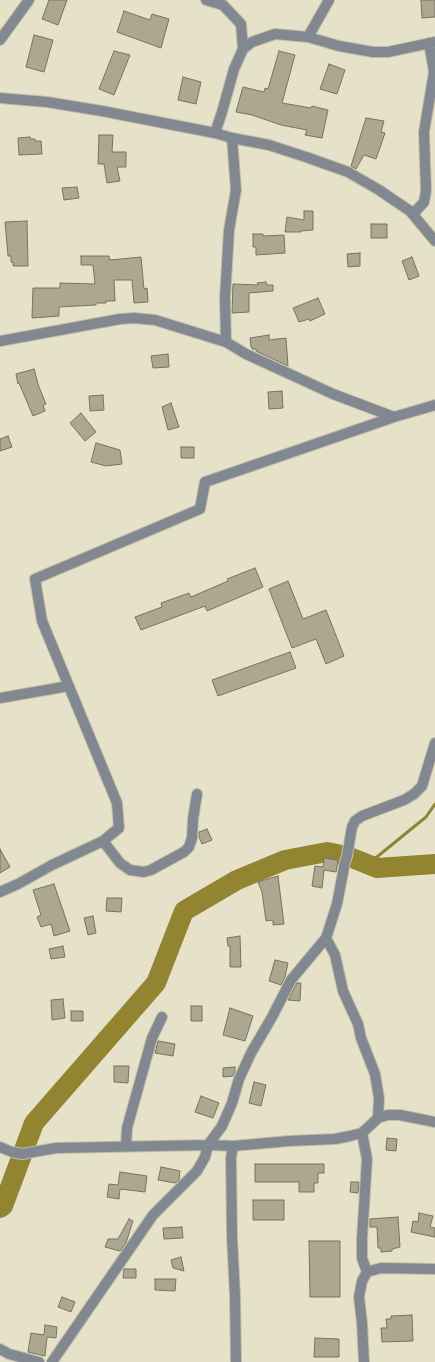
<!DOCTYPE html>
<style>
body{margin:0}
canvas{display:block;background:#e6e2ca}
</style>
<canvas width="435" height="1362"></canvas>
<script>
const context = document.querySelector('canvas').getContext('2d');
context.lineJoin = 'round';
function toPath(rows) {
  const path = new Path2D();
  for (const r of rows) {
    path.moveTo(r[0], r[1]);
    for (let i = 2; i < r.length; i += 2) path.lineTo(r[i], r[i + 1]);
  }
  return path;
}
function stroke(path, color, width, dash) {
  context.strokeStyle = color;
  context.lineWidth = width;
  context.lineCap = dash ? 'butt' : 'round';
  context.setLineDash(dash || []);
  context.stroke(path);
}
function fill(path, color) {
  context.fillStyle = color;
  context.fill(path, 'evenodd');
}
const stream = toPath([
 [367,865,426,817,435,804]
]);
const river = toPath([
 [0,1208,3,1206,34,1123,156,983,184,911,237,880,285,860,327,852,347,856,377,868,435,864]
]);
const building = toPath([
 [49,0,67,0,58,25,42,19,49,0],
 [421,0,435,0,435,17,422,18,421,0],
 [124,11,150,20,152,14,169,19,161,48,117,32,124,11],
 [34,35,53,40,44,72,26,67,34,35],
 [114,51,130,55,114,95,99,89,114,51],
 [279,51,295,55,282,103,311,108,312,106,328,110,322,138,305,135,307,130,281,125,252,115,236,112,243,87,264,92,265,88,268,89,279,51],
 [329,64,345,70,337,94,320,89,329,64],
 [183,77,201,82,196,104,178,100,183,77],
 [366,118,384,121,381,132,385,133,376,159,364,155,356,169,351,166,366,118],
 [99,135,113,135,112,152,126,152,126,167,117,167,120,181,107,183,104,164,98,164,99,135],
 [30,137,30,139,35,139,35,141,41,141,42,154,19,155,18,138,30,137],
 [77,187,79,198,64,200,62,188,77,187],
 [304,211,313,211,313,230,301,231,301,232,285,232,287,217,304,220,304,211],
 [27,221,28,266,13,266,13,262,11,262,11,256,8,256,5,222,27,221],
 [371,224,387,224,387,238,371,238,371,224],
 [253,234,263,234,263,236,284,235,285,253,256,255,256,247,253,247,253,234],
 [360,253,360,266,348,267,347,254,360,253],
 [81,256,109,256,110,260,141,257,144,289,147,288,148,302,134,303,132,280,114,280,115,301,106,301,106,303,96,303,96,305,59,307,59,316,32,318,33,288,60,288,60,283,95,284,93,265,81,265,81,256],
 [412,257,419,276,409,280,402,261,412,257],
 [266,282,267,285,273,285,273,291,249,293,249,312,232,313,233,284,258,285,257,283,266,282],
 [318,298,325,314,310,321,309,319,299,322,293,308,318,298],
 [269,335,269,340,286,338,288,366,256,351,256,349,252,349,252,347,251,347,250,338,269,335],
 [168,354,169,367,153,368,151,356,168,354],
 [34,369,39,387,46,404,43,405,45,411,33,416,19,383,18,384,16,374,34,369],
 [282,391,283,408,269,409,268,392,282,391],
 [103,395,104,410,90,411,89,396,103,395],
 [171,403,179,427,168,430,162,407,171,403],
 [81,413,96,432,85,441,70,423,81,413],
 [8,436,12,447,0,451,0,439,8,436],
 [96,443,120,450,122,464,106,466,91,462,96,443],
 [181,447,194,447,194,458,181,458,181,447],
 [255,568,263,587,207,611,205,606,141,630,135,617,162,607,161,603,189,593,191,597,228,581,227,579,255,568],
 [288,581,303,619,326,610,344,656,326,664,316,639,292,648,269,589,288,581],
 [290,652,296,668,218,696,212,680,290,652],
 [207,829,212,840,202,844,199,837,199,832,207,829],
 [0,849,10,867,0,873,0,849],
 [324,858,338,860,336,872,324,870,322,888,312,886,315,866,323,867,324,858],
 [278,876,284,924,273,925,273,920,266,921,262,892,258,882,278,876],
 [54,884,70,931,54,936,51,924,41,927,37,917,41,915,33,890,54,884],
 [107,898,122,898,121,912,106,911,107,898],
 [93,916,96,933,88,935,84,918,93,916],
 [240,936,241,967,230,967,230,946,228,946,227,938,240,936],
 [63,946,65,957,51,959,49,949,63,946],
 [275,960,288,963,285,977,281,985,269,981,275,960],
 [297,983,301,983,300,1001,288,1000,297,983],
 [63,999,65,1018,52,1020,51,1000,63,999],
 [191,1006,202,1006,202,1021,191,1021,191,1006],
 [230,1008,253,1016,245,1041,223,1035,230,1008],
 [71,1011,83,1011,83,1021,71,1021,71,1011],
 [158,1041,175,1044,173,1056,155,1053,158,1041],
 [114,1066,129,1066,128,1083,114,1082,114,1066],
 [235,1067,235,1071,233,1076,223,1077,223,1068,235,1067],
 [254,1082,266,1085,261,1106,249,1103,254,1082],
 [201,1096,219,1103,213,1118,195,1112,201,1096],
 [387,1138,397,1139,396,1151,386,1150,387,1138],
 [255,1164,324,1164,324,1173,318,1173,318,1183,314,1183,314,1192,299,1192,299,1182,255,1182,255,1164],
 [161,1167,180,1171,179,1180,175,1183,158,1180,161,1167],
 [120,1172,147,1176,145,1192,120,1189,119,1199,107,1197,109,1184,118,1185,120,1172],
 [351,1182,359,1182,358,1193,350,1192,351,1182],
 [253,1200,284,1200,284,1220,253,1220,253,1200],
 [419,1213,433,1216,430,1227,435,1228,435,1237,411,1232,413,1221,418,1222,419,1213],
 [398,1217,400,1247,392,1249,392,1251,381,1252,381,1248,378,1248,377,1227,370,1227,370,1219,398,1217],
 [129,1219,133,1221,126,1243,120,1251,105,1247,108,1239,118,1239,129,1219],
 [182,1227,183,1238,164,1239,163,1228,182,1227],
 [309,1241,340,1241,340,1297,310,1297,309,1241],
 [181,1257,184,1271,173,1268,171,1260,181,1257],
 [124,1269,136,1269,136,1278,123,1278,124,1269],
 [155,1279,176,1279,175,1291,155,1290,155,1279],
 [62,1297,75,1302,71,1312,58,1307,62,1297],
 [412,1315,413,1341,382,1342,381,1328,387,1328,386,1319,391,1319,391,1316,412,1315],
 [45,1325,57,1327,56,1338,47,1337,45,1356,28,1352,31,1333,44,1335,45,1325],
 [315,1338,339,1339,339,1357,314,1357,315,1338]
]);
const minor = toPath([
 [206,0,223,5,241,24,243,49,252,42,275,34,308,37,339,46,373,52,388,52,435,42],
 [308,37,329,0],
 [0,40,29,0],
 [215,133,222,112,234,69,243,49],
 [413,214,424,202,426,191,424,132,434,72,429,43],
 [0,341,120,319,134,318,155,320,226,342,246,354,333,394,394,417],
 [226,342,225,298,229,230,236,190,232,138],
 [0,698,69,686],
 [103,841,120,863,130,870,144,872,151,870,184,852,189,847,192,838,193,819,197,794],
 [0,892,18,884,52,865,103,841,119,828,117,803,42,621,35,579,200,509,205,482,394,417,435,405],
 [326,938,335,955,343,991,358,1024,361,1038,375,1074,379,1098,378,1118],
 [362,1133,367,1159,362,1239,362,1258,367,1272],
 [126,1146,127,1128,152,1038,162,1017],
 [233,1146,231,1158,232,1236,235,1296,236,1362],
 [0,1147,12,1152,22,1154,56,1148,208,1145,233,1146,289,1141,335,1139,350,1136,362,1133,378,1118,388,1115,400,1115,435,1122],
 [0,1349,9,1354,39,1362],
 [52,1362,153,1215,197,1171,205,1157,208,1145,222,1126,232,1103,239,1079,251,1053,272,1017,291,980,326,938,337,904,345,862,347,856,352,827,355,821,362,816,404,800,414,794,422,786,435,743],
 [364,1362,362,1323,359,1297,362,1281,367,1272,381,1268,435,1269]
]);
const tertiary = toPath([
 [0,98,47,102,102,111,215,133,232,138,269,145,306,157,348,172,379,190,410,211,435,241]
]);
stroke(stream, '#938431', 3);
stroke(river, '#938431', 20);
fill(building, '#aba791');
stroke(building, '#77735e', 1);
stroke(minor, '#c1bda8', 12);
stroke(tertiary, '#c1bda8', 12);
stroke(minor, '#828890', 10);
stroke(tertiary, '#828890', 10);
</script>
